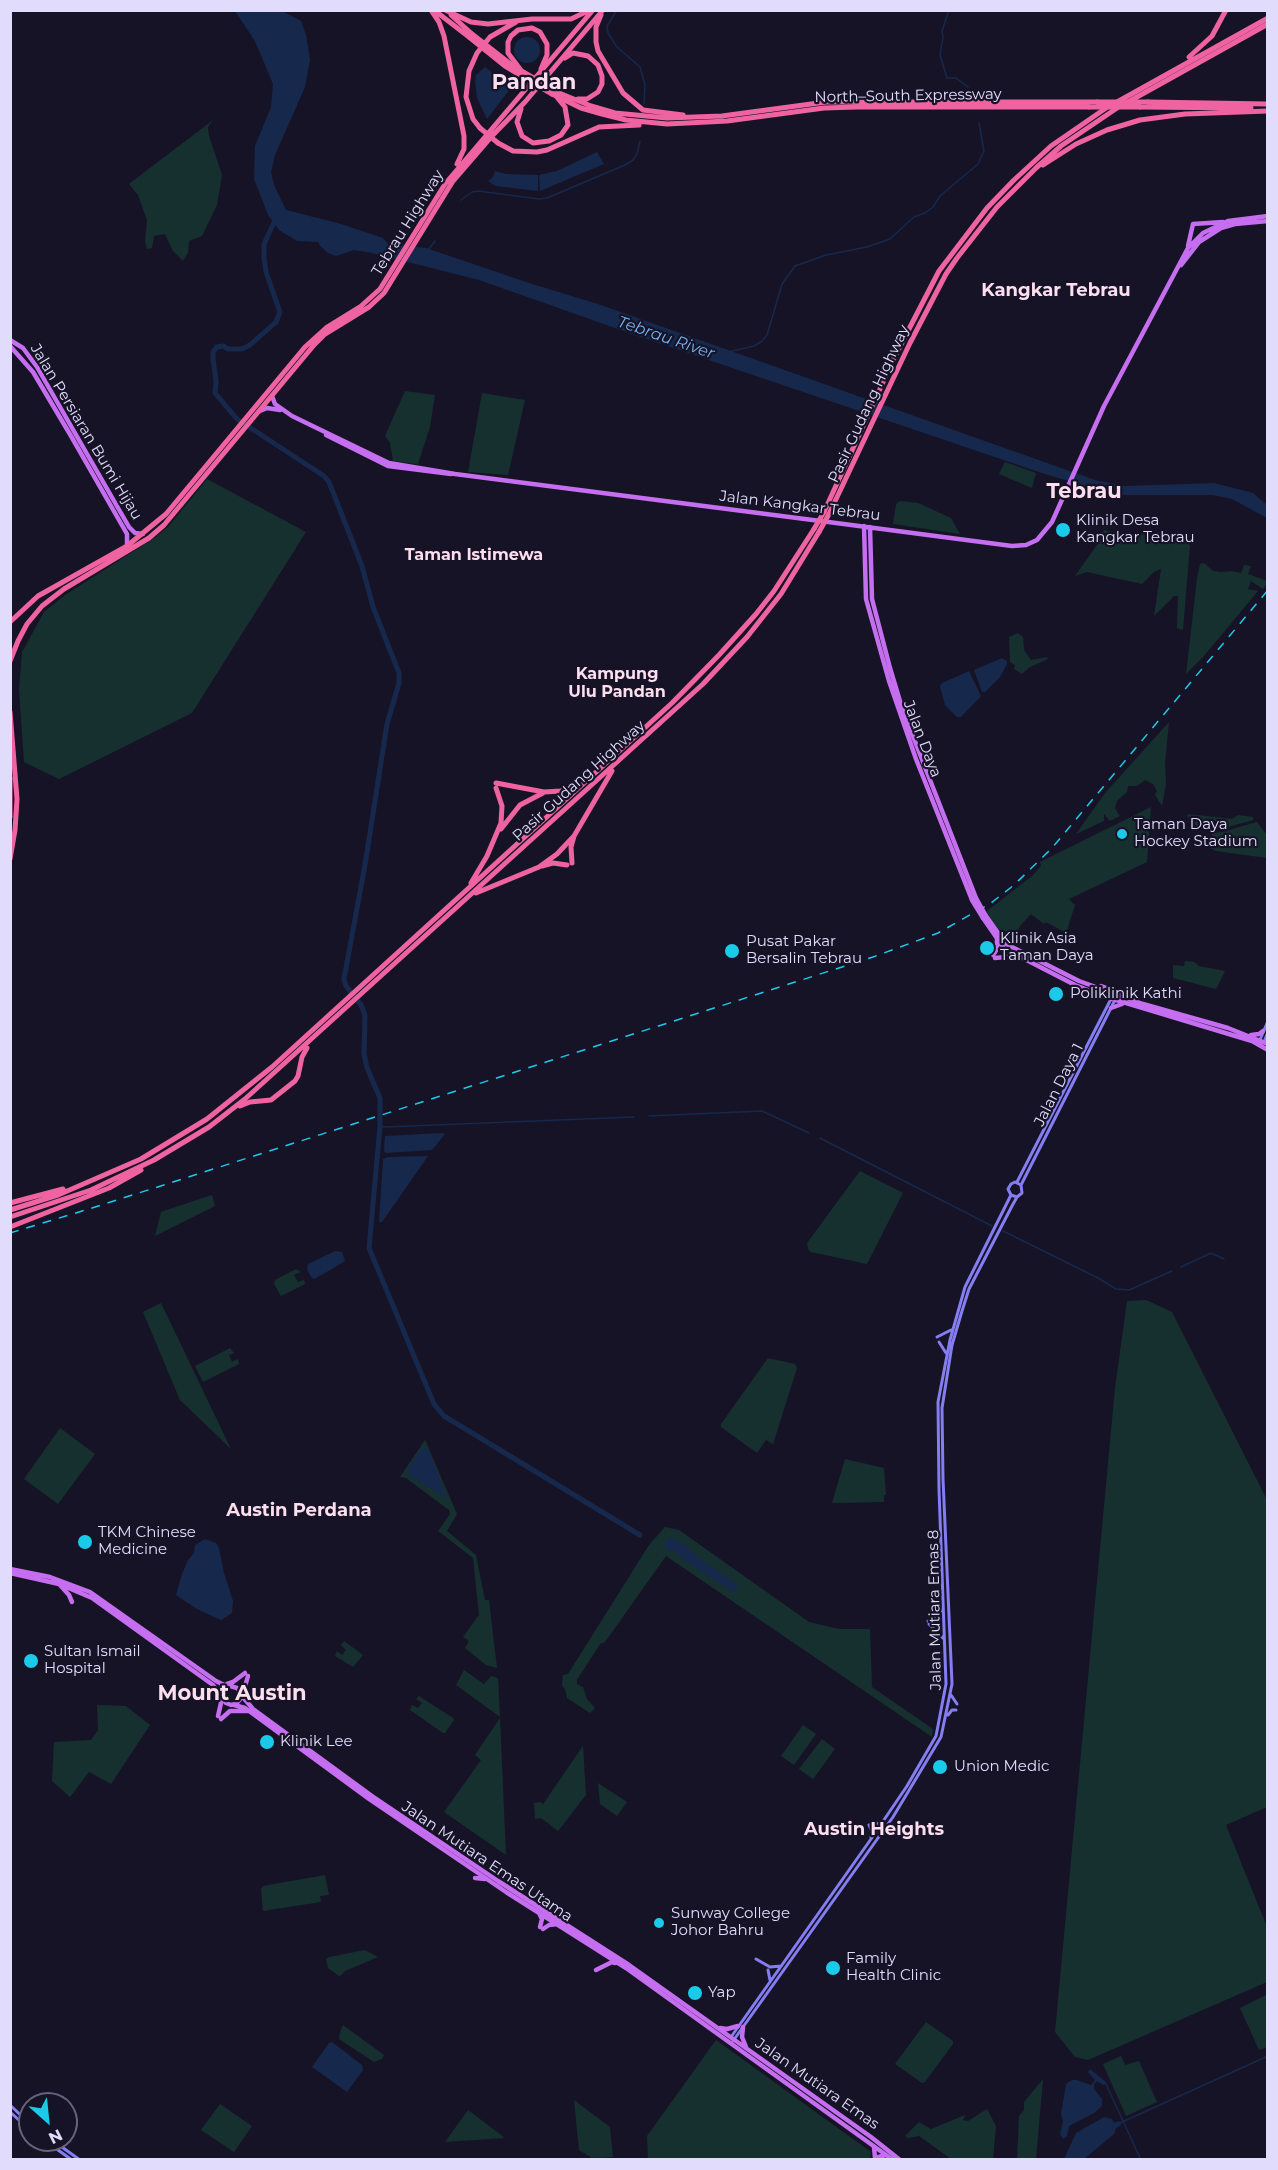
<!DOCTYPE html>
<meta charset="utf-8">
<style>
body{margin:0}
#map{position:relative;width:1278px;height:2170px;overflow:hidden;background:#171327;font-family:Montserrat,sans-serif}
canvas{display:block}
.frame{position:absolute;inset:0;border:12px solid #e1dcfb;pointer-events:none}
.north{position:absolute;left:18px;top:2092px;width:60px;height:60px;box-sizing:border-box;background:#171327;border:2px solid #68637c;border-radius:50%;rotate:153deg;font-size:16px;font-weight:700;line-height:24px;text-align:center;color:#e1dcfb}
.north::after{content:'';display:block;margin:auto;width:21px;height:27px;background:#1bcae8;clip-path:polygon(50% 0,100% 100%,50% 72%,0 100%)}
</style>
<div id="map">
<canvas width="1278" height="2170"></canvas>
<div class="frame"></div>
<div class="north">N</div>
</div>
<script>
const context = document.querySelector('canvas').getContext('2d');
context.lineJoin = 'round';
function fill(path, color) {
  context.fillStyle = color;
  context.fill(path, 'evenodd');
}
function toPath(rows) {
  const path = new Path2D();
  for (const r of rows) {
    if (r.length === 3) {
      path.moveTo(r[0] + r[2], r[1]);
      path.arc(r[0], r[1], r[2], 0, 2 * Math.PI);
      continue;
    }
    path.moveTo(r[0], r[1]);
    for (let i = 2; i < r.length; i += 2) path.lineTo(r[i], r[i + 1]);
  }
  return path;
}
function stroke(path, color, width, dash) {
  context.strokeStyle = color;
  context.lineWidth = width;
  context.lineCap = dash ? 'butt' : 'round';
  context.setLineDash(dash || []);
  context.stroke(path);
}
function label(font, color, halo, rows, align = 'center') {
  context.font = font + ' Montserrat,sans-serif';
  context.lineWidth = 4.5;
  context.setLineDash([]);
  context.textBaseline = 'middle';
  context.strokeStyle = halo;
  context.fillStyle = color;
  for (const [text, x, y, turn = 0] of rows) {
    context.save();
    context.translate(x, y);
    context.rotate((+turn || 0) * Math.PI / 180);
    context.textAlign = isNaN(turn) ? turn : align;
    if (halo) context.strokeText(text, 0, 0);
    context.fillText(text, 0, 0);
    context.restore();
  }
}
const green = toPath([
 [213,120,208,127,209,136,222,175,217,205,202,236,189,241,188,253,183,261,173,251,165,234,154,236,152,248,147,249,145,242,147,220,138,195,129,184],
 [405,391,435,395,430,427,418,464,393,461,390,443,385,436],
 [482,393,525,400,508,475,468,472],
 [1005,462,1036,473,1032,488,999,474],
 [207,479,306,532,192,713,59,779,24,762,19,690,22,652,44,612,65,595,156,537,169,526],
 [900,501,918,503,951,518,960,534,893,524,896,504],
 [1104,530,1123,534,1158,532,1172,536,1190,545,1183,630,1177,628,1178,596,1174,596,1154,616,1161,569,1154,572,1142,584,1087,572,1075,576,1099,542],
 [1204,563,1213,571,1221,572,1232,571,1241,573,1244,565,1251,566,1248,574,1267,581,1267,583,1263,589,1251,581,1248,589,1258,591,1203,657,1186,674,1197,578,1200,564],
 [1018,633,1023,637,1024,650,1031,660,1047,657,1048,659,1030,667,1022,674,1014,669,1015,665,1010,662,1009,637],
 [1169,722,1165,763,1166,784,1162,806,1155,795,1157,791,1153,784,1145,780,1137,786,1128,786,1127,792,1117,801,1115,808,1120,816,1110,821,1104,814,1104,821,1076,834,1105,793],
 [1151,807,1147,862,1069,899,1075,905,1066,933,1046,922,1044,924,1031,914,1020,926,1012,940,1006,937,988,917,987,911,1032,876,1041,866,1040,862],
 [1189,814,1232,819,1238,815,1253,817,1253,820,1221,829,1198,828,1187,816],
 [1257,822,1267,835,1267,858,1216,851,1210,848,1212,833,1222,832],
 [1185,961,1194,962,1199,966,1225,971,1216,989,1173,978,1173,965,1184,966],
 [860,1171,903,1193,867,1264,811,1252,808,1249,807,1243],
 [212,1195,215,1206,155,1236,161,1212],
 [296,1269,301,1272,294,1275,298,1282,304,1280,305,1284,281,1296,274,1284,275,1280],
 [1146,1300,1172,1312,1267,1500,1267,1807,1226,1825,1267,1927,1267,1982,1088,2060,1075,2057,1055,2032,1115,1388,1127,1301],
 [161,1303,231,1449,180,1400,143,1312],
 [230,1348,234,1353,229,1355,232,1362,238,1359,239,1364,203,1382,195,1366],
 [768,1358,795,1364,797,1368,773,1444,766,1440,757,1453,721,1427,721,1424],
 [60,1428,95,1454,58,1504,24,1479],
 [425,1440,457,1514,447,1531,476,1555,485,1600,489,1600,497,1668,486,1665,465,1648,469,1641,463,1637,479,1615,473,1558,438,1531,450,1514,449,1510,406,1478,400,1477],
 [845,1459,884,1468,886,1495,884,1495,884,1502,832,1503],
 [665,1527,679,1530,809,1622,839,1629,870,1629,872,1687,933,1729,932,1737,666,1556,605,1642,600,1644,577,1680,577,1684,583,1687,587,1699,595,1708,590,1713,567,1698,565,1689,562,1686,563,1675,568,1674,649,1545],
 [344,1641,363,1655,353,1667,335,1656,337,1651,342,1655,346,1650,341,1645],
 [464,1670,484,1684,491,1676,498,1678,500,1717,456,1685],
 [419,1696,453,1718,454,1720,445,1733,443,1733,410,1710,412,1705,418,1708,422,1703,416,1699],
 [97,1705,126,1706,150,1725,111,1784,89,1772,70,1797,52,1781,54,1742,91,1740,98,1730],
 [500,1718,506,1855,444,1812,481,1760,475,1755],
 [803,1725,816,1734,794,1765,781,1756],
 [822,1739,835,1749,813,1779,799,1769],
 [583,1746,586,1795,558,1831,541,1818,535,1819,534,1803,540,1802,543,1804],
 [598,1783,627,1802,617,1816,600,1804],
 [325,1875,329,1895,320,1896,321,1902,263,1911,261,1889,263,1886],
 [365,1950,378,1957,345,1971,342,1975,339,1976,328,1968,326,1959,329,1957],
 [1266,1995,1267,2047,1259,2050,1240,2008],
 [926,2022,953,2041,953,2044,925,2082,922,2083,895,2064],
 [343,2025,384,2055,382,2059,374,2062,339,2039,340,2032],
 [716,2040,871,2152,870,2159,648,2159,647,2136],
 [1121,2056,1125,2065,1139,2061,1157,2102,1126,2116,1103,2064],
 [1043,2079,1036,2159,1017,2159,1019,2116,1024,2110,1024,2102],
 [574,2100,610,2127,613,2157,592,2158,579,2150],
 [220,2104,252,2126,234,2152,201,2130],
 [987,2109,996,2126,993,2159,951,2159,919,2136,908,2138,905,2136,919,2122,931,2129,965,2115,963,2120,968,2121],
 [468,2110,505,2138,445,2142]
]);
const water = toPath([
 [235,11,282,11,301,21,306,35,310,60,305,87,275,155,271,172,274,185,286,210,341,224,383,238,388,244,426,248,529,283,601,305,1095,480,1125,486,1214,483,1253,493,1267,505,1267,518,1232,499,1213,495,1116,495,1045,474,635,335,479,280,372,253,354,250,336,256,328,253,320,246,318,242,297,241,279,230,268,215,254,179,255,146,271,107,273,84,255,41],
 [527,50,13],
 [485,67,508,84,510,89,487,119,477,98,475,81,476,75],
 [597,152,604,164,540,191,539,175,557,171],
 [495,171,506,174,538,175,538,191,496,186,488,181,493,177],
 [1002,658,1007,661,1007,664,1000,677,985,692,982,692,974,670],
 [969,671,981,696,961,717,957,717,945,705,940,686,942,683],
 [442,1133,445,1134,432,1150,386,1153,384,1151,385,1136],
 [428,1156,382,1222,379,1222,383,1159,388,1157],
 [335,1251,342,1252,345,1261,325,1273,314,1279,312,1278,307,1270,308,1264],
 [422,1447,428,1448,447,1499,409,1475,408,1469],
 [670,1537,688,1547,698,1558,735,1583,738,1589,736,1592,733,1592,681,1558,676,1552,668,1550,665,1545,667,1539],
 [205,1539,216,1543,219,1548,224,1573,233,1601,232,1613,221,1620,197,1609,176,1595,182,1574,188,1560,194,1553,195,1545],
 [332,2042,362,2065,363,2070,347,2092,312,2067,329,2043],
 [1090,2069,1107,2083,1104,2085,1097,2081,1094,2084,1094,2089,1102,2099,1102,2106,1094,2113,1069,2126,1067,2136,1063,2139,1060,2134,1063,2121,1061,2114,1066,2084,1072,2080,1077,2080,1091,2085,1095,2080,1088,2072],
 [1104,2117,1112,2119,1114,2123,1119,2121,1121,2125,1116,2128,1114,2134,1084,2159,1064,2159,1076,2133]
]);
const stream = toPath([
 [617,10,607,26,608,33,616,46,640,67,645,85,644,104],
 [949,10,942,31,943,37,940,55,947,78,956,78,968,87],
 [461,200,472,192,478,191,539,199,547,198,625,165,633,160,637,154,640,141],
 [429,249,435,241],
 [728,352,754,346,762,341,767,335,782,284,795,266,826,255,867,247,890,239,914,217,925,213,933,207,940,196,978,164,984,151,979,123],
 [649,1116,762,1111,809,1133],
 [380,1126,385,1127,634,1117],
 [820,1138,992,1226],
 [1003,1231,1098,1278,1116,1289,1129,1290,1172,1271],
 [1181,1267,1211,1253,1224,1259],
 [1106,2084,1141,2160],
 [1120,2123,1268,2056]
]);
const river = toPath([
 [276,218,264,244,264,258,266,272,280,312,276,322,250,345,242,349,228,349,223,346,217,347,213,352,213,359,216,381,215,393,237,419,324,476,329,482,362,566,373,607,399,673,399,683,387,724,365,865,344,979,346,986,361,1005,365,1015,364,1054,367,1068,380,1098,380,1126,369,1248,434,1404,444,1416,640,1535]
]);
const secondary = toPath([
 [1259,1042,1268,1021],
 [1264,1042,1268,1032],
 [1017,1182,1112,997],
 [1021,1185,1115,1000],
 [937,1337,951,1330],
 [939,1342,946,1353],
 [928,1621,936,1617,942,1609],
 [929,1624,944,1639],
 [951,1695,957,1704],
 [948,1715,952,1710,956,1710],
 [871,1838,872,1832,869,1825,882,1823],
 [756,1959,770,1967,781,1966],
 [768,1970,770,1980],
 [731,2037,871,1839,907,1786,936,1736,946,1684,939,1489,938,1402,950,1340,965,1287,1011,1195],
 [733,2041,893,1817,941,1737,952,1684,943,1479,942,1408,952,1345,962,1311,969,1289,1012,1206,1017,1197,1022,1193,1021,1185,1015,1182,1011,1184,1008,1189,1011,1195,1017,1197],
 [10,2105,30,2124],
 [10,2112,30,2130],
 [44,2140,72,2160],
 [52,2140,80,2160]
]);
const primary = toPath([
 [1188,246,1193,224,1223,222],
 [1181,265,1199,242,1221,228,1235,224,1268,221],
 [10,340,23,348,37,367,129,527,135,533,143,534],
 [10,346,33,372,71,436,127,534,127,546],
 [272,396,275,404,292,416,389,463,455,474,836,523,1012,546,1026,545,1037,540,1052,522,1104,406,1188,248,1203,233,1228,221,1268,216],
 [260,411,267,408,280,410],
 [326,435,388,466,451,474],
 [864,526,866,599,889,681,916,759,972,900],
 [870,527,872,599,890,668,902,708,976,898],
 [986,916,1006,944,1079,981,1143,1004,1228,1028,1268,1044],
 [983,918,1003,947],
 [1011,952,1075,985,1103,996,1252,1041,1268,1050],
 [993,955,997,949,997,939],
 [995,958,1016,956],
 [1101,986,1125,995],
 [1111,1008,1122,1004],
 [1251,1035,1259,1034,1263,1031],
 [10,1569,50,1577,90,1592,216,1681,228,1687],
 [10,1573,59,1584,92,1598,213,1685,226,1703,231,1705,236,1704,241,1698,241,1694,237,1688,230,1686,224,1690,223,1697],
 [60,1585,69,1595,72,1602],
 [227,1684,233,1682,245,1673],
 [242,1696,253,1709,372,1796,498,1881,629,1965,871,2137,900,2160],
 [247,1700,244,1690,248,1676],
 [234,1705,245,1708,369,1799,506,1892,626,1968,893,2160],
 [218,1716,221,1703,220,1696],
 [221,1719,230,1711,249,1711],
 [475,1878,485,1879],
 [539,1913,542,1919,540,1927],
 [543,1929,549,1925,558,1924],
 [596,1970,612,1962,615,1963],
 [743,2027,742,2037,746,2047],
 [720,2028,727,2029,738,2026],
 [874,2147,875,2158,886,2155]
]);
const highway = toPath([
 [431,10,439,22,444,36,464,136,464,149,457,164],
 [434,10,469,37],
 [445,10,471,22,488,24,532,19,571,19,590,10],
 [451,15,472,34],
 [601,15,596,27,596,42,598,51,623,93,643,110,683,115],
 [1189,57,1212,36,1226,10],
 [565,58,573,53,588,56,598,65,602,76,602,84,598,92,587,99,578,99],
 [520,69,508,53,508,42,511,36,518,30,532,28,540,32,547,44,547,55,541,69],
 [559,93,591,106,615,113,667,118,722,116,826,102,1097,102],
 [552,94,581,108,602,114,626,120,667,124,727,121,824,108,857,107,1089,107],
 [1117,102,1268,18],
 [1128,102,1268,24],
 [1148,102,1268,104],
 [1140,107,1251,108],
 [521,109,517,122,522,136,533,143,549,141,561,135,568,125,565,107,556,96],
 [480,128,473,119,466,97,469,71,477,53,490,37,516,22],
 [498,143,513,151,537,152,547,150,599,127,639,125],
 [1043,165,1076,144,1107,130,1140,120,1185,114,1268,111],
 [824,512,894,358,939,271,987,208,1014,180,1051,146,1109,106],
 [829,514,910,343,946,274,957,258,997,207,1036,168,1061,146,1120,106],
 [10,622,38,596,127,546,166,514,305,347,326,328,360,307,380,289,445,184,593,10],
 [10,661,18,641,27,624,42,606,64,589,149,538,164,525,314,345,325,334,369,307,384,293,453,181,491,137,525,102,603,10],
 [10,712,17,799,15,830,10,859],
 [10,778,10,817],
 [496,783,544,792,561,791,577,786],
 [501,829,520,805,543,793],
 [572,863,571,847,574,836,612,771],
 [542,866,553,863,567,865],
 [471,883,487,856,501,823,502,806,496,788],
 [476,893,539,867,557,854,574,836],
 [240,1106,250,1102,271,1100,295,1081,298,1076,302,1057,307,1048],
 [10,1203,63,1189],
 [10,1210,58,1195,141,1159,207,1119,272,1067,672,703,719,655,756,614,774,591,814,529],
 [10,1217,91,1190,154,1160,209,1127,245,1099,703,684,747,637,781,594,819,532],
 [10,1227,109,1188,141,1170]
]);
const rail = toPath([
 [10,1233,92,1208,873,957,938,933,991,903,1014,885,1052,848,1268,590]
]);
const primaryBridge = toPath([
 [976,898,986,916],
 [972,900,983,918]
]);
const highwayBridge = toPath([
 [472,34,513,66,559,93],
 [469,37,505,66,552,94],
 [1097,102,1148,102],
 [1089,107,1140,107],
 [480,128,498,143],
 [814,529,824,512],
 [819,532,829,514]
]);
const markers = [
 [1063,530,8,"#1bcae8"],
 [1122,834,6,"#1bcae8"],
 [987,948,8,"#1bcae8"],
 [732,951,8,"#1bcae8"],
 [1056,994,8,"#1bcae8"],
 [85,1542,8,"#1bcae8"],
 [31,1661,8,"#1bcae8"],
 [267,1742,8,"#1bcae8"],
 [940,1767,8,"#1bcae8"],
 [659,1923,6,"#1bcae8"],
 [833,1968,8,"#1bcae8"],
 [695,1993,8,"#1bcae8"]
];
const streetNames = [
 ["North–South Expressway",908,96,-1],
 ["Tebrau Highway",408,223,-58],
 ["Pasir Gudang Highway",869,404,-65],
 ["Jalan Persiaran Bumi Hijau",86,432,59],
 ["Jalan Kangkar Tebrau",800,506,7],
 ["Jalan Daya",922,739,69],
 ["Pasir Gudang Highway",579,781,-42],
 ["Jalan Daya 1",1059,1085,-63],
 ["Jalan Mutiara Emas 8",935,1610,-91],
 ["Jalan Mutiara Emas Utama",487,1862,34],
 ["Jalan Mutiara Emas",817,2084,35]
];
const poiNames = [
 ["Klinik Desa",1076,521],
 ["Kangkar Tebrau",1076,538],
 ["Taman Daya",1134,825],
 ["Hockey Stadium",1134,842],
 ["Klinik Asia",1000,939],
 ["Taman Daya",1000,956],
 ["Pusat Pakar",746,942],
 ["Bersalin Tebrau",746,959],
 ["Poliklinik Kathi",1070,994],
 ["TKM Chinese",98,1533],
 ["Medicine",98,1550],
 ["Sultan Ismail",44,1652],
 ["Hospital",44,1669],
 ["Klinik Lee",280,1742],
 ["Union Medic",954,1767],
 ["Sunway College",671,1914],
 ["Johor Bahru",671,1931],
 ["Family",846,1959],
 ["Health Clinic",846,1976],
 ["Yap",708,1993]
];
const waterNames = [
 ["Tebrau River",666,338,19]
];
const neighbourhoodNames = [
 ["Taman Istimewa",474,555],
 ["Kampung",617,674],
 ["Ulu Pandan",617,692]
];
const quarterNames = [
 ["Kangkar Tebrau",1056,291],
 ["Austin Perdana",299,1511],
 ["Austin Heights",874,1830]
];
const districtNames = [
 ["Pandan",534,83],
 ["Tebrau",1084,492],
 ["Mount Austin",232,1694]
];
fill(green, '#163030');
fill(water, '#16294c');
stroke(stream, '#16294c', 1.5);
stroke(river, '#16294c', 5);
stroke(secondary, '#857df2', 3);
stroke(primary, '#c66ef0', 4.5);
stroke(highway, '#ef63a0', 5);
stroke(rail, '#1bcae8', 1.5, [9, 8]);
stroke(primaryBridge, '#c66ef0', 4.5);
stroke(highwayBridge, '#ef63a0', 5);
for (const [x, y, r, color] of markers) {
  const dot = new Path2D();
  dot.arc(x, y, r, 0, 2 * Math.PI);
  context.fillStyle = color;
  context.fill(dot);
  stroke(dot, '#171327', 2);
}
label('15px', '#e1dcfb', '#171327', streetNames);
label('15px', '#e1dcfb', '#171327', poiNames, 'left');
label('italic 16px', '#74b2f1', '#171327', waterNames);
label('bold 16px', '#fcdeef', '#171327', neighbourhoodNames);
label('bold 18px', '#fcdeef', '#171327', quarterNames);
label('bold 21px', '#fcdeef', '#171327', districtNames);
</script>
